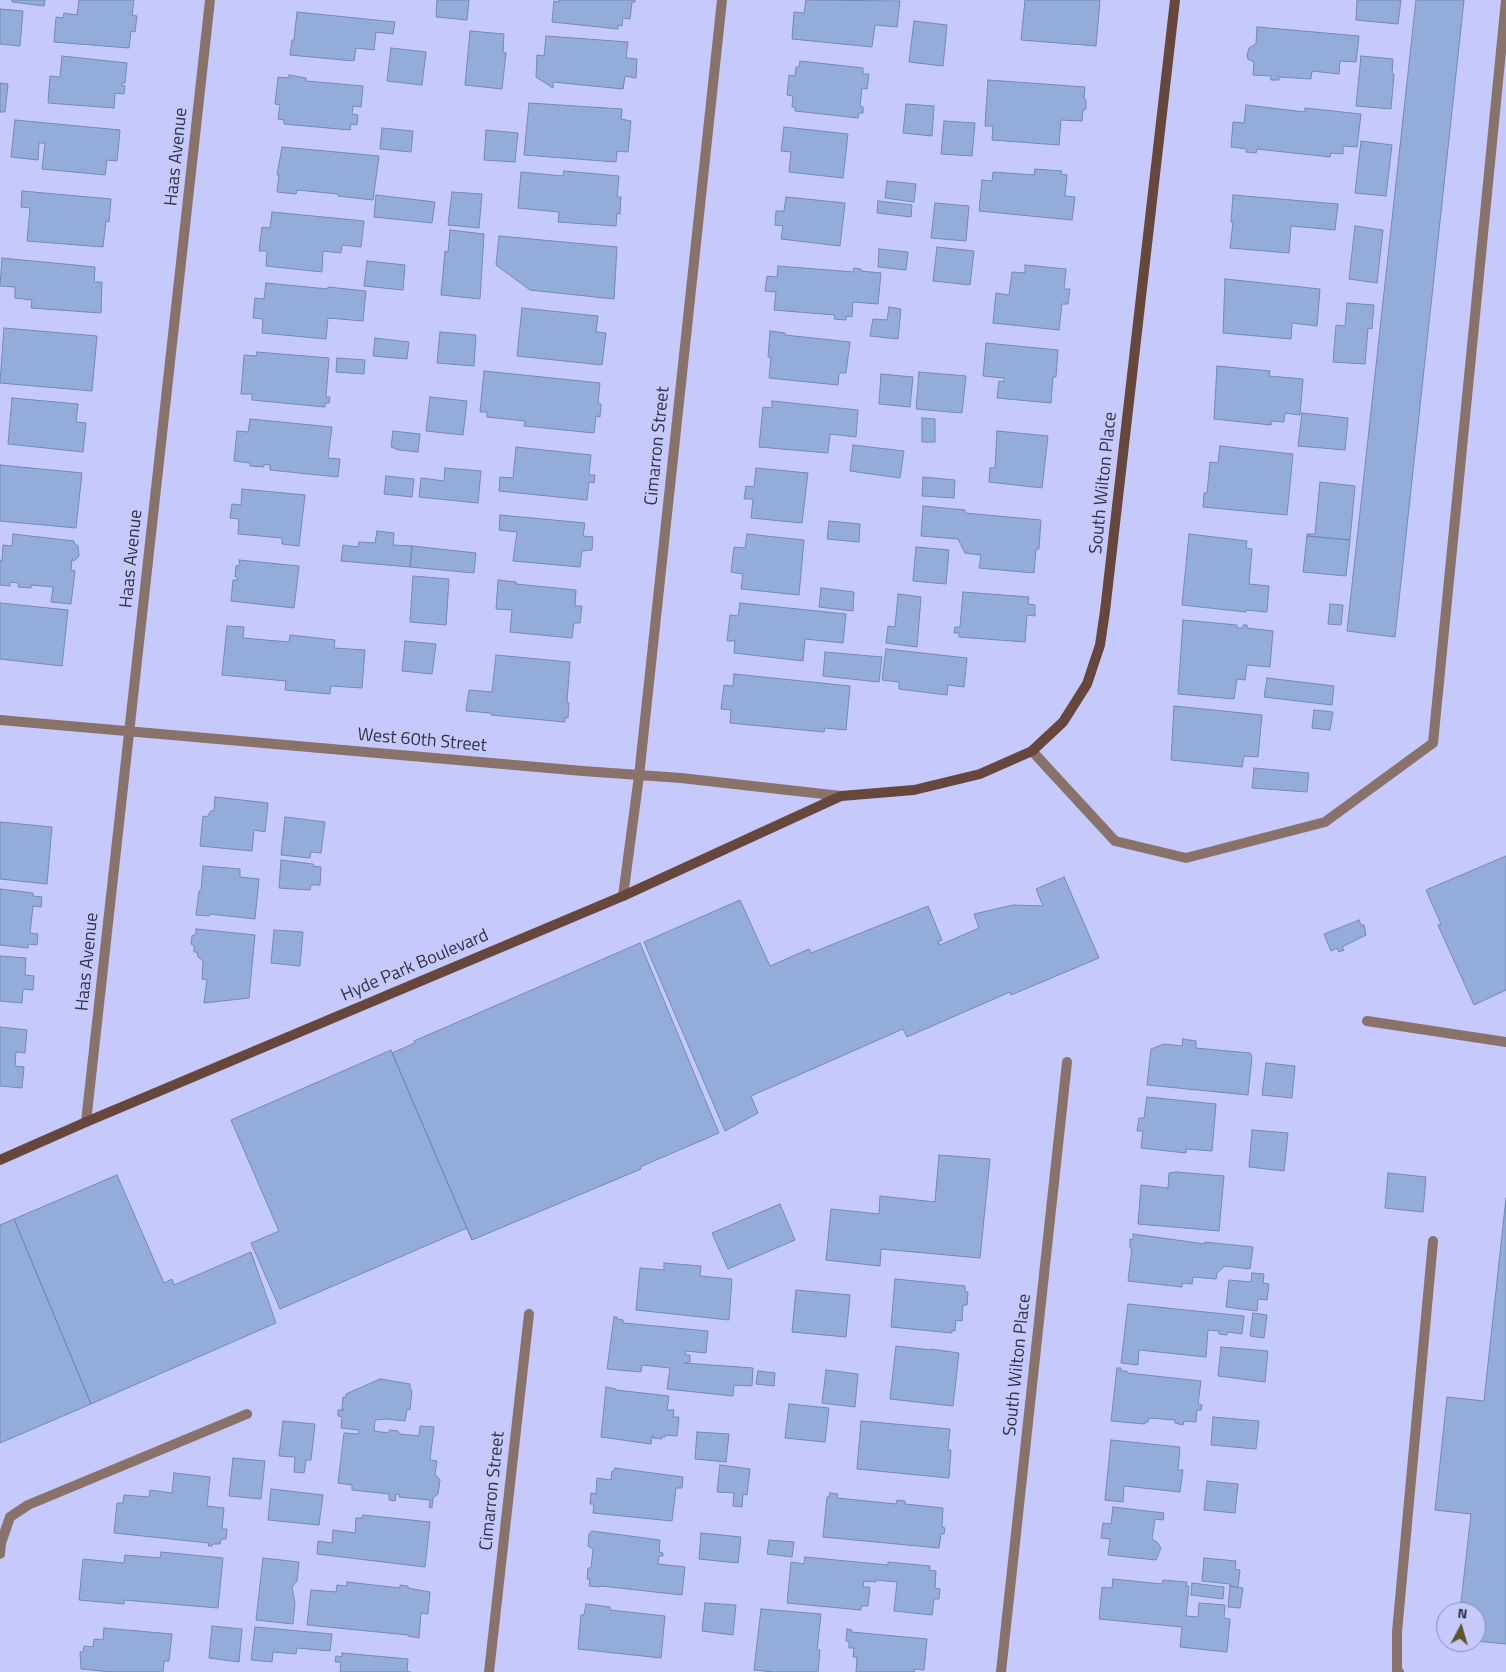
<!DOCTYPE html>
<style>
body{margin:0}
#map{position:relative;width:1506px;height:1672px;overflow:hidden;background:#c6c9fc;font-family:"Titillium Web",sans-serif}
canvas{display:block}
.north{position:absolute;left:1436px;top:1602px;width:50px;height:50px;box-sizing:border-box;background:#c6c9fc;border:1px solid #8b8db4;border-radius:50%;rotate:6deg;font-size:14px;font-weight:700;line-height:20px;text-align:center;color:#333347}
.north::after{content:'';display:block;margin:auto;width:18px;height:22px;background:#5e5724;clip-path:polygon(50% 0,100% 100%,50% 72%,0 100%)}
</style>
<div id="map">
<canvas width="1506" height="1672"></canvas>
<div class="north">N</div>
</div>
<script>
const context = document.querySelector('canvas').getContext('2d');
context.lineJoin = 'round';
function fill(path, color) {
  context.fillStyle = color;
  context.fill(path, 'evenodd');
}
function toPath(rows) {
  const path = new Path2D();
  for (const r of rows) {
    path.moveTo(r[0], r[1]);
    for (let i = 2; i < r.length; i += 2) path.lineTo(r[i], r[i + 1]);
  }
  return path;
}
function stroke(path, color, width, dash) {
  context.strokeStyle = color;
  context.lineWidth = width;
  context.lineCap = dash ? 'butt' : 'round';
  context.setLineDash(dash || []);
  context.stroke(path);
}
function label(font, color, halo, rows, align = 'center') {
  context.font = font + ' "Titillium Web",sans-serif';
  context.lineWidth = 5;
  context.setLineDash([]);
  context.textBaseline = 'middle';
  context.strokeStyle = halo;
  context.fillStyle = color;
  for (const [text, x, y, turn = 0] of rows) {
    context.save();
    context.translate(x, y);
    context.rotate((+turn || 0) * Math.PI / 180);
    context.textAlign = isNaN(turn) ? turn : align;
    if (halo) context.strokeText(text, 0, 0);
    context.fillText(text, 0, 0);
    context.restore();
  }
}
const building = toPath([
 [12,0,45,0,44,6,12,2,12,0],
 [79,0,134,0,132,15,137,16,135,32,131,31,129,48,54,42,56,17,63,18,64,13,77,15,79,0],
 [437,0,469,0,467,20,436,17,437,0],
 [559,0,635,0,635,2,632,2,630,19,623,18,622,26,618,25,618,29,552,22,554,1,559,2,559,0],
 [806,0,900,1,897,27,875,25,872,47,792,39,794,12,804,13,806,0],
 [1025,0,1100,0,1096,46,1021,40,1025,0],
 [1357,0,1401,0,1398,24,1356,20,1357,0],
 [1416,0,1464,0,1395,637,1347,631,1416,0],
 [0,9,23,11,20,46,0,44,0,9],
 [297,12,395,22,393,34,376,32,374,50,356,48,354,61,290,55,292,40,294,40,297,12],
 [914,21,947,25,943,66,909,62,914,21],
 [1257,27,1359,36,1356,62,1340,61,1339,74,1312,71,1311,79,1279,77,1279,80,1271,80,1271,76,1253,75,1254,62,1248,59,1247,55,1249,48,1256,44,1257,27],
 [470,31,504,34,503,52,506,53,502,89,465,85,470,31],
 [546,36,628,42,626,58,637,59,636,78,625,76,623,89,553,82,553,88,536,77,537,55,544,56,546,36],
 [391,48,426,52,422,85,387,81,391,48],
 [62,56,127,63,125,83,122,83,121,85,125,86,124,94,115,93,114,108,48,103,50,76,60,77,62,56],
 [1361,56,1393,59,1392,74,1394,74,1391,109,1356,106,1361,56],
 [800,61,863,68,863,74,869,74,867,89,862,88,860,106,863,107,863,113,859,113,858,118,795,111,795,107,792,107,793,96,787,95,789,75,795,76,796,67,799,67,800,61],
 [289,75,306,78,306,81,363,86,361,107,353,106,352,114,358,115,357,125,351,124,350,130,284,124,284,120,278,119,280,105,275,104,278,77,289,78,289,75],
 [988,80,1085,87,1084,98,1086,100,1086,109,1083,110,1082,121,1061,120,1059,145,992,140,993,126,985,126,988,80],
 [0,83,8,84,5,112,0,112,0,83],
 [529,103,622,109,621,119,631,121,628,152,617,151,616,162,524,155,529,103],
 [906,104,934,106,932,136,903,133,906,104],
 [1246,105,1305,112,1305,108,1361,114,1357,147,1343,146,1343,154,1331,153,1330,157,1257,149,1256,153,1246,152,1247,149,1231,147,1233,122,1244,123,1246,105],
 [15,120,120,130,117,161,107,160,105,175,42,169,45,143,39,143,38,160,11,157,15,120],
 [944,121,975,123,972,156,941,154,944,121],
 [784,127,848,134,843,178,789,172,791,152,781,151,784,127],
 [382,128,413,131,411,152,380,149,382,128],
 [486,130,518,133,515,162,484,160,486,130],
 [1361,141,1392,145,1386,196,1355,193,1361,141],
 [282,147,379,156,373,200,338,196,338,194,297,190,296,194,277,192,279,175,277,175,282,147],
 [1035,169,1062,171,1061,174,1067,175,1065,196,1075,197,1072,220,979,211,982,180,992,181,993,172,1034,175,1035,169],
 [564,171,619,176,617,197,621,197,620,214,617,213,616,226,558,222,559,212,518,208,521,172,563,176,564,171],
 [887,181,916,184,914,202,885,198,887,181],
 [22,191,111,199,109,222,106,221,103,247,27,241,30,208,21,207,22,191],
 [452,192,482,194,479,228,448,225,452,192],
 [376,195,435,202,432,223,374,217,376,195],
 [1233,195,1338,204,1335,230,1291,226,1289,253,1230,248,1233,222,1231,222,1233,195],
 [786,197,845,203,840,246,781,239,783,226,775,225,776,211,784,211,786,197],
 [878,201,912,205,911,217,877,213,878,201],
 [935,203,969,206,966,241,931,238,935,203],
 [272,212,364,221,361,247,342,245,341,253,323,251,322,272,266,266,267,251,259,251,262,227,270,228,272,212],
 [1355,226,1383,230,1377,283,1349,279,1355,226],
 [450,230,484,234,480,299,441,295,445,251,448,252,450,230],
 [499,236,617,247,614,299,530,290,496,265,499,236],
 [937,247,974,251,970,285,933,281,937,247],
 [879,249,908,252,906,270,878,267,879,249],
 [2,258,95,267,94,282,102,282,101,313,31,308,32,300,15,298,15,287,0,286,2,258],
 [367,261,405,265,403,290,364,286,367,261],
 [1025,265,1066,269,1064,289,1070,289,1068,304,1062,304,1059,330,993,323,996,293,1009,295,1012,272,1025,273,1025,265],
 [778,266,853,272,854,268,861,269,861,271,881,273,878,304,853,302,852,317,846,316,846,320,834,319,835,315,774,310,776,292,765,291,767,276,777,277,778,266],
 [1225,279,1320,289,1317,326,1292,323,1291,339,1223,333,1225,279],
 [266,283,328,289,328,287,366,291,363,321,328,318,326,339,262,333,263,319,253,318,255,298,264,299,266,283],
 [1347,303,1374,305,1372,329,1368,328,1365,364,1333,362,1336,325,1345,326,1347,303],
 [889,307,901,309,898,339,870,336,873,319,887,320,889,307],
 [522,308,598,316,596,332,606,333,602,365,517,356,522,308],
 [4,328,97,336,92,391,0,383,4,328],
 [770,331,785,333,785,335,850,342,846,373,839,373,838,385,769,378,771,357,768,357,770,331],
 [440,332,476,335,474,366,437,363,440,332],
 [375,338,409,342,407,359,373,356,375,338],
 [986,343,1058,350,1056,377,1053,377,1051,403,997,398,999,381,1004,382,1004,378,983,376,986,343],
 [257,352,329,358,326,397,330,397,329,403,325,403,325,407,252,400,252,394,241,394,244,355,256,356,257,352],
 [337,358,365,360,364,374,336,372,337,358],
 [1217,366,1270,371,1269,376,1303,379,1300,415,1285,413,1284,422,1271,421,1271,425,1214,419,1217,366],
 [484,371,600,383,598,403,601,404,600,417,596,416,594,433,524,426,525,421,487,417,487,412,480,412,484,371],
 [919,372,966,376,962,413,916,409,919,372],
 [881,374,913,377,910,407,879,404,881,374],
 [430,397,467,401,463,435,426,431,430,397],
 [12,398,78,404,76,422,86,423,83,452,8,444,12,398],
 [772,401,858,410,856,437,830,434,828,453,759,447,763,407,772,408,772,401],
 [1302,413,1348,418,1345,450,1298,446,1302,413],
 [922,418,935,419,935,442,922,442,922,418],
 [250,419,332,427,328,458,340,459,338,477,270,470,270,465,264,464,264,467,250,466,250,463,234,461,237,431,248,432,250,419],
 [393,431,420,434,418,452,399,450,391,447,393,431],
 [997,431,1048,436,1042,488,989,482,990,468,995,468,997,431],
 [853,445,904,451,900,478,850,471,853,445],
 [1220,446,1293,454,1287,515,1203,507,1204,493,1207,493,1210,462,1218,463,1220,446],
 [516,447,591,455,589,475,595,475,594,483,589,482,587,500,499,491,500,477,513,478,516,447],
 [0,465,82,473,76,528,0,521,0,465],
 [445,468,481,471,478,503,419,497,421,478,444,481,445,468],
 [756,468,808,473,802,523,751,518,753,499,744,499,746,486,754,487,756,468],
 [386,476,414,479,412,497,384,494,386,476],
 [923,477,955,480,954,498,922,496,923,477],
 [1320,482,1355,486,1350,540,1307,536,1307,534,1315,534,1320,482],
 [242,489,305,495,299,546,282,544,282,538,238,534,239,519,230,518,232,504,241,505,242,489],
 [923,506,965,510,965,513,1041,520,1039,549,1036,549,1034,573,979,568,981,555,965,553,958,539,921,536,923,506],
 [500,515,585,523,583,536,593,537,592,550,582,551,580,567,513,561,517,532,499,530,500,515],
 [829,521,860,524,859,542,827,539,829,521],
 [377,531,394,533,393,545,412,546,410,567,341,561,343,545,358,547,359,542,375,543,377,531],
 [13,534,74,541,74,543,78,546,79,556,74,561,72,559,71,570,75,571,71,604,51,602,53,587,31,585,31,588,18,587,19,583,10,582,10,586,0,585,0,560,2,561,3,545,12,546,13,534],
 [747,534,804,540,799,595,741,589,743,574,731,572,734,547,745,548,747,534],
 [1189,534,1247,541,1246,548,1252,549,1249,584,1269,586,1267,612,1246,610,1246,612,1182,605,1189,534],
 [1307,536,1350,540,1346,576,1303,572,1307,536],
 [412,546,476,553,474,573,410,567,412,546],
 [916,547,949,550,946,584,913,581,916,547],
 [239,560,299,566,294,608,231,601,233,580,238,580,237,577,235,577,236,566,240,565,239,560],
 [413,576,449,579,446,625,410,622,413,576],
 [498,580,516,582,516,584,576,590,575,606,582,606,580,623,574,623,572,638,510,632,512,610,496,609,498,580],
 [821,588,854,592,853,611,819,607,821,588],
 [963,592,1029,597,1028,604,1035,605,1035,616,1027,615,1025,642,959,637,959,633,954,633,955,627,960,627,963,592],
 [898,594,921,597,917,647,886,643,888,626,895,627,898,594],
 [0,603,68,610,62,666,0,659,0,603],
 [740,603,846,614,843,643,805,639,803,661,734,653,735,641,727,641,730,615,738,616,740,603],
 [1330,604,1343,605,1341,625,1328,624,1330,604],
 [1183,620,1237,625,1237,628,1243,628,1243,625,1247,625,1247,628,1273,631,1270,667,1247,665,1245,680,1237,679,1234,699,1178,694,1183,620],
 [227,626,244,627,243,638,289,642,290,635,335,640,334,648,365,650,362,688,331,686,330,694,285,690,286,681,222,675,227,626],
 [405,641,436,644,432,674,402,671,405,641],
 [886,649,967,658,964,687,948,685,947,695,899,689,899,682,882,680,886,649],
 [825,652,882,657,879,682,823,676,825,652],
 [496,655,570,662,567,702,569,703,568,718,565,717,565,722,491,715,491,713,466,711,469,690,492,692,496,655],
 [734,674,850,686,846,730,825,728,824,732,730,723,731,710,721,709,724,685,733,686,734,674],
 [1267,678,1334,686,1332,705,1264,697,1267,678],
 [1174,706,1262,715,1258,757,1244,756,1242,767,1171,760,1174,706],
 [1314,710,1333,712,1330,730,1312,728,1314,710],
 [1254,768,1309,773,1307,792,1252,788,1254,768],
 [215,797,268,803,265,832,254,830,252,851,200,846,203,816,207,817,211,811,214,811,215,797],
 [285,817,325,822,321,853,311,852,310,858,281,855,285,817],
 [0,822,52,827,47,884,0,879,0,822],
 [1506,856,1506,990,1474,1005,1438,925,1441,924,1426,890,1506,856],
 [281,860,313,864,313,866,321,867,320,885,311,885,310,890,279,888,281,860],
 [203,866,240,869,240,877,259,879,255,919,210,914,209,916,196,915,199,891,201,891,203,866],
 [1064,877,1099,958,1011,995,1010,992,907,1037,903,1029,751,1096,758,1113,725,1131,644,942,740,900,770,966,809,949,811,953,928,906,942,940,938,942,940,945,979,928,974,914,1013,905,1043,906,1036,889,1064,877],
 [0,889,33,893,33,896,42,897,41,907,33,906,30,933,38,934,37,945,28,944,28,948,0,945,0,889],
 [1359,920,1361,925,1364,925,1366,935,1342,947,1344,950,1339,952,1337,948,1331,951,1324,934,1359,920],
 [196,929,255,935,249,998,204,1003,207,980,202,979,203,961,198,957,197,952,194,952,194,946,191,944,192,936,196,934,196,929],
 [274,930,303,932,300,966,271,963,274,930],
 [640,943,719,1133,640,1167,641,1169,472,1240,392,1053,415,1043,414,1041,640,943],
 [0,956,26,958,25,975,34,976,33,990,23,989,22,1003,0,1001,0,956],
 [0,1027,27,1030,25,1053,16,1052,15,1066,24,1067,22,1088,0,1086,0,1027],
 [1183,1039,1196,1041,1196,1048,1250,1053,1252,1057,1248,1095,1147,1085,1151,1049,1164,1044,1182,1046,1183,1039],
 [391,1050,472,1240,467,1228,280,1309,251,1243,279,1231,231,1120,391,1050],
 [1266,1063,1295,1066,1292,1098,1262,1095,1266,1063],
 [1147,1097,1216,1104,1212,1151,1186,1149,1186,1153,1141,1148,1143,1131,1137,1131,1139,1118,1144,1118,1147,1097],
 [1252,1130,1288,1133,1284,1171,1249,1167,1252,1130],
 [939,1155,990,1159,980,1258,881,1249,880,1266,826,1260,831,1209,879,1214,880,1196,935,1202,939,1155],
 [1176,1172,1224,1176,1219,1231,1138,1224,1141,1185,1168,1188,1169,1173,1176,1172],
 [1388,1173,1426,1177,1423,1212,1385,1208,1388,1173],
 [117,1175,164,1283,172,1279,174,1285,251,1252,276,1323,91,1404,14,1219,117,1175],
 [1506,1198,1506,1644,1476,1641,1476,1612,1460,1612,1471,1514,1435,1510,1447,1397,1484,1401,1506,1198],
 [780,1204,795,1240,728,1269,712,1233,780,1204],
 [14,1219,91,1404,0,1443,0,1225,14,1219],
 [1133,1234,1205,1244,1205,1242,1253,1247,1250,1269,1225,1266,1217,1273,1216,1279,1193,1277,1192,1284,1182,1283,1182,1287,1128,1281,1132,1248,1130,1248,1130,1239,1133,1240,1133,1234],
 [664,1263,701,1266,700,1276,732,1279,729,1320,636,1310,640,1268,664,1270,664,1263],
 [1252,1273,1264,1274,1263,1283,1269,1284,1267,1300,1258,1299,1257,1311,1226,1307,1229,1280,1251,1282,1252,1273],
 [895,1279,965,1286,965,1292,968,1292,967,1305,963,1305,962,1321,956,1320,955,1331,952,1330,952,1333,891,1327,895,1279],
 [796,1290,850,1295,846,1337,792,1332,796,1290],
 [1128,1304,1244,1316,1242,1334,1228,1332,1227,1335,1219,1334,1219,1331,1208,1330,1206,1357,1139,1350,1138,1365,1121,1363,1128,1304],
 [1253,1313,1267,1315,1264,1338,1250,1336,1253,1313],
 [614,1317,617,1317,617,1319,623,1320,623,1323,708,1331,706,1353,686,1351,685,1355,690,1355,690,1362,684,1363,753,1368,752,1386,734,1385,733,1396,667,1389,670,1368,642,1365,641,1372,607,1369,614,1317],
 [896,1346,931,1350,931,1349,959,1353,953,1406,890,1399,896,1346],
 [1221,1347,1268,1351,1265,1382,1218,1376,1221,1347],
 [1117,1368,1121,1368,1121,1371,1127,1371,1127,1373,1201,1381,1198,1404,1202,1405,1201,1410,1197,1410,1196,1422,1184,1421,1183,1425,1175,1423,1175,1420,1149,1418,1148,1422,1145,1422,1145,1424,1111,1421,1117,1368],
 [826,1370,858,1374,855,1407,822,1403,826,1370],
 [758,1371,775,1373,774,1386,756,1384,758,1371],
 [380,1379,410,1384,410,1389,412,1390,410,1410,407,1409,405,1421,387,1419,375,1420,374,1431,388,1433,390,1430,398,1431,400,1434,419,1436,420,1426,434,1427,430,1460,437,1461,435,1474,440,1480,438,1494,433,1498,432,1508,429,1507,430,1500,399,1497,400,1495,396,1494,395,1501,389,1500,389,1494,352,1490,352,1485,338,1483,344,1433,359,1434,359,1430,341,1428,342,1417,338,1416,338,1410,344,1410,342,1409,343,1397,345,1398,346,1394,380,1379],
 [606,1387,616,1389,616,1390,669,1396,667,1410,674,1410,673,1417,679,1417,677,1436,665,1435,665,1437,661,1437,662,1439,653,1438,654,1436,652,1436,651,1444,601,1437,606,1387],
 [789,1404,829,1408,825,1442,785,1438,789,1404],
 [1213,1417,1259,1421,1256,1449,1211,1445,1213,1417],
 [283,1421,315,1424,311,1460,306,1460,304,1473,294,1472,295,1457,279,1456,283,1421],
 [861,1421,950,1429,948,1450,951,1450,949,1478,857,1469,861,1421],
 [697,1432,729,1434,726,1462,695,1459,697,1432],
 [1111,1440,1180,1447,1178,1470,1183,1470,1180,1492,1124,1486,1123,1502,1105,1500,1111,1440],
 [233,1458,265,1461,261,1499,229,1496,233,1458],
 [720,1465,750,1469,747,1495,743,1494,742,1507,733,1506,734,1493,717,1492,720,1465],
 [615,1468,683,1477,682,1488,676,1488,672,1521,593,1513,594,1504,590,1504,591,1493,596,1494,597,1478,611,1480,612,1471,614,1471,615,1468],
 [174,1473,210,1477,207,1506,224,1508,222,1529,227,1529,226,1539,221,1539,220,1544,213,1544,212,1546,208,1546,209,1543,114,1533,117,1503,123,1503,124,1495,149,1497,150,1490,172,1493,174,1473],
 [1207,1481,1238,1484,1235,1513,1204,1510,1207,1481],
 [271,1489,323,1495,319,1525,268,1520,271,1489],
 [830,1493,838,1494,837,1498,896,1504,897,1500,905,1501,905,1504,943,1508,942,1527,945,1528,944,1534,941,1534,939,1548,823,1537,827,1497,829,1497,830,1493],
 [1113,1507,1164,1513,1163,1520,1155,1519,1152,1539,1157,1542,1161,1548,1156,1560,1108,1555,1110,1539,1101,1538,1103,1523,1111,1524,1113,1507],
 [363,1515,430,1522,425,1567,317,1554,318,1541,332,1543,333,1530,355,1533,356,1518,362,1518,363,1515],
 [592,1531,660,1540,659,1552,663,1553,663,1556,659,1556,658,1564,685,1567,682,1595,601,1586,600,1587,589,1586,590,1579,587,1579,588,1568,591,1568,593,1549,588,1546,589,1534,592,1531],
 [701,1533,741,1537,738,1563,699,1559,701,1533],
 [769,1540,794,1542,792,1557,767,1554,769,1540],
 [161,1552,223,1558,218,1608,124,1600,124,1604,79,1600,83,1559,124,1563,125,1555,160,1558,161,1552],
 [805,1557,888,1565,888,1562,930,1566,929,1570,936,1571,935,1588,940,1589,939,1599,934,1599,932,1615,894,1611,897,1582,876,1580,876,1582,864,1581,863,1587,870,1587,868,1606,861,1606,861,1610,787,1603,791,1562,804,1564,805,1557],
 [263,1558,299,1562,297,1581,292,1587,295,1603,293,1624,256,1620,263,1558],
 [1204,1558,1236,1561,1235,1569,1240,1570,1238,1587,1230,1586,1230,1584,1202,1581,1204,1558],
 [1113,1579,1162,1584,1163,1580,1187,1582,1186,1586,1189,1586,1186,1616,1198,1617,1199,1603,1225,1605,1224,1618,1230,1619,1227,1652,1180,1647,1182,1627,1099,1619,1102,1587,1112,1588,1113,1579],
 [347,1582,400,1588,400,1585,408,1586,408,1588,430,1592,428,1614,421,1613,419,1638,408,1636,408,1635,307,1625,311,1590,336,1592,337,1585,347,1586,347,1582],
 [1192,1583,1224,1587,1223,1599,1191,1595,1192,1583],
 [1230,1586,1243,1588,1240,1608,1228,1607,1230,1586],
 [705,1603,736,1605,733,1635,702,1631,705,1603],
 [586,1604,610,1607,610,1610,665,1616,661,1658,578,1649,581,1615,584,1615,586,1604],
 [761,1609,821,1614,817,1650,820,1650,818,1672,774,1672,754,1670,761,1609],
 [212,1626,242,1629,239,1662,209,1658,212,1626],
 [255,1627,332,1634,330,1651,297,1648,296,1654,273,1652,272,1662,251,1660,255,1627],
 [104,1628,172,1634,169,1661,164,1661,163,1672,112,1672,81,1669,80,1652,83,1652,84,1646,93,1647,94,1639,103,1640,104,1628],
 [847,1629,852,1630,851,1632,927,1639,924,1670,915,1669,914,1672,856,1672,857,1657,853,1657,854,1648,849,1648,849,1641,846,1641,847,1629],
 [342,1653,408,1659,407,1672,411,1672,340,1672,341,1662,335,1662,336,1656,342,1657,342,1653]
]);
const lane = toPath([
 [1032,751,1115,841,1186,858,1325,822,1433,743,1506,0],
 [1,1543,10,1517,28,1505,247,1414],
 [1399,1672,1397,1672,1397,1632,1433,1241]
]);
const street = toPath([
 [0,720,583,771,681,778,841,796],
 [623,896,639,776,722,0],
 [1367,1021,1506,1042],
 [86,1122,210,0],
 [0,1554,1,1543],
 [489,1672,529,1314],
 [1001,1672,1067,1062]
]);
const secondary = toPath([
 [0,1160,86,1122,623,896,841,796,914,790,980,774,1032,751,1063,722,1087,684,1100,645,1105,611,1175,0]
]);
const streetNames = [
 ["Haas Avenue",177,157,-84],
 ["Cimarron Street",658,446,-84],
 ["South Wilton Place",1104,483,-84],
 ["Haas Avenue",132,559,-84],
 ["West 60th Street",422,741,5],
 ["Haas Avenue",88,962,-84],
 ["Hyde Park Boulevard",415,966,-23],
 ["South Wilton Place",1018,1365,-84],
 ["Cimarron Street",493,1491,-84]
];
fill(building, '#94acd9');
stroke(building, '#728ab4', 1);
stroke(lane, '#89726a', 10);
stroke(street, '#89726a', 10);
stroke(secondary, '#67473b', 10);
label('18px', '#333347', '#c6c9fc', streetNames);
</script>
